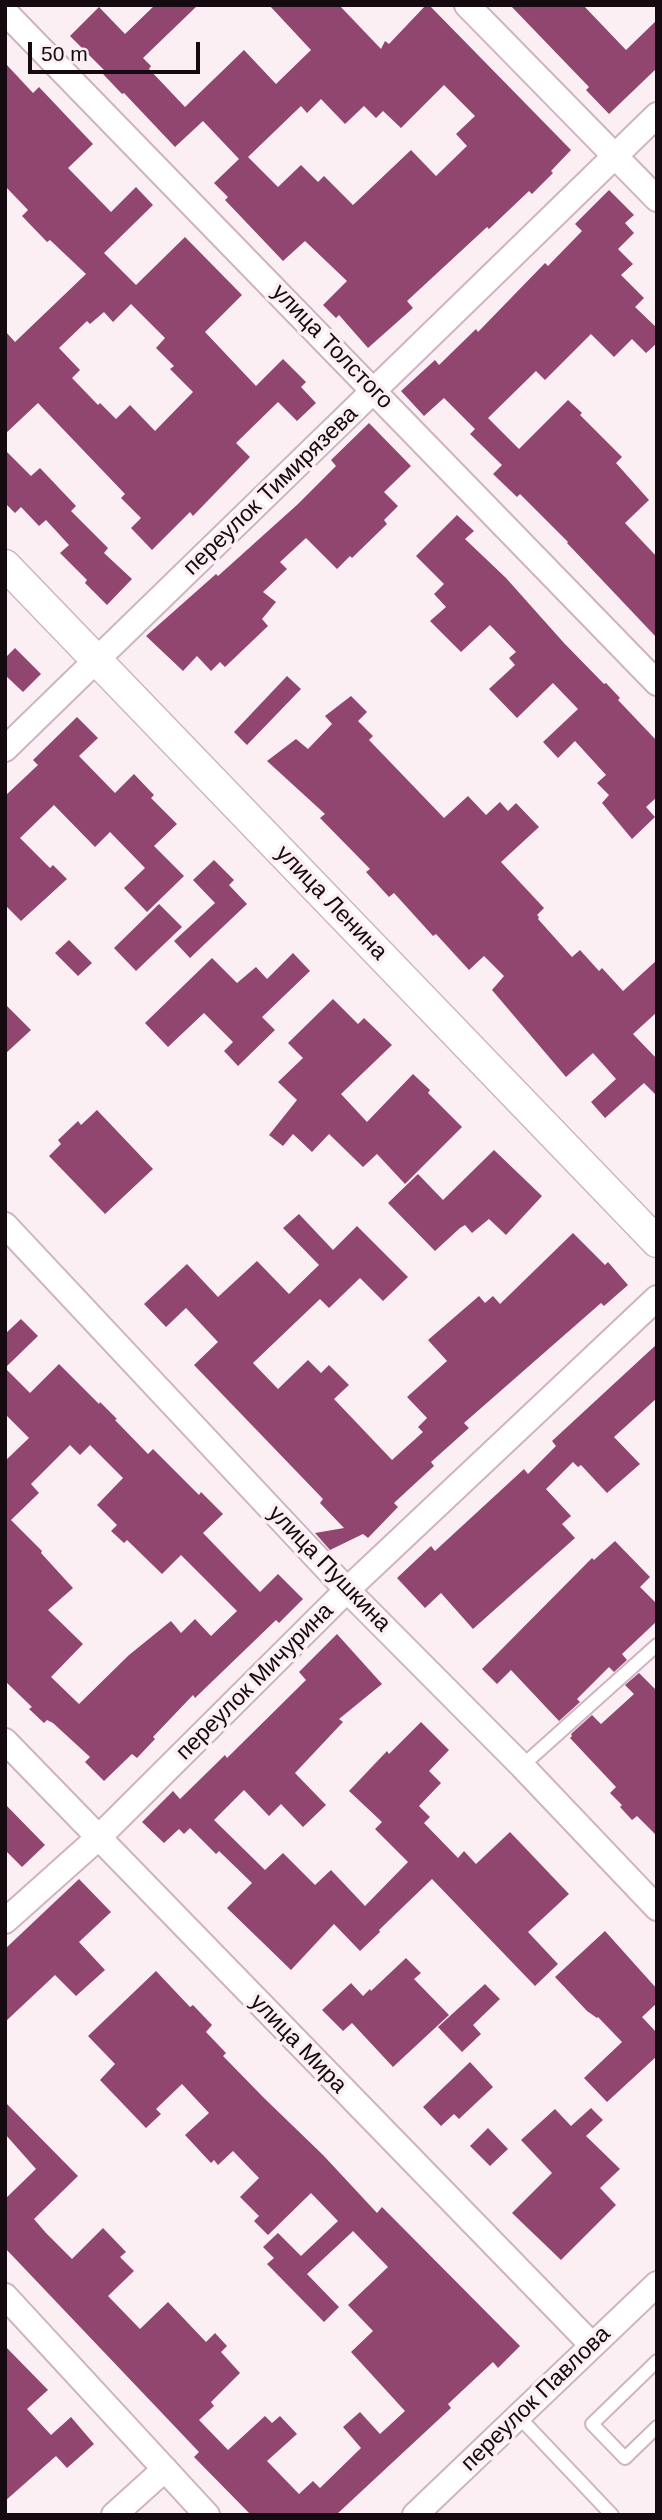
<!DOCTYPE html>
<meta charset="utf-8">
<style>
body{margin:0}
#map{position:relative;width:662px;height:2520px;overflow:hidden;background:#fbeff4;font-family:Arial,sans-serif}
canvas{display:block}
.frame{position:absolute;inset:0;border:7px solid #140a0f;pointer-events:none}
.scale{position:absolute;left:28px;top:42px;width:172px;height:32px;box-sizing:border-box;border:4px solid #140a0f;border-top:0;padding-left:9px;font-size:21px;line-height:24px;white-space:nowrap;color:#140a0f;-webkit-text-stroke:5px #fbeff4;paint-order:stroke}
</style>
<div id="map">
<canvas width="662" height="2520"></canvas>
<div class="frame"></div>
<div class="scale">50 m</div>
</div>
<script>
const context = document.querySelector('canvas').getContext('2d');
context.lineJoin = 'round';
function fill(path, color) {
  context.fillStyle = color;
  context.fill(path, 'evenodd');
}
function toPath(rows) {
  const path = new Path2D();
  for (const r of rows) {
    path.moveTo(r[0], r[1]);
    for (let i = 2; i < r.length; i += 2) path.lineTo(r[i], r[i + 1]);
  }
  return path;
}
function stroke(path, color, width, dash) {
  context.strokeStyle = color;
  context.lineWidth = width;
  context.lineCap = dash ? 'butt' : 'round';
  context.setLineDash(dash || []);
  context.stroke(path);
}
function label(font, color, halo, rows, align = 'center') {
  context.font = font + ' Arial,sans-serif';
  context.lineWidth = 7;
  context.setLineDash([]);
  context.textBaseline = 'middle';
  context.strokeStyle = halo;
  context.fillStyle = color;
  for (const [text, x, y, turn = 0] of rows) {
    context.save();
    context.translate(x, y);
    context.rotate((+turn || 0) * Math.PI / 180);
    context.textAlign = isNaN(turn) ? turn : align;
    if (halo) context.strokeText(text, 0, 0);
    context.fillText(text, 0, 0);
    context.restore();
  }
}
const building = toPath([
 [155,5,198,5,143,58,151,66,149,69,185,107,244,50,276,84,311,50,269,5,339,5,381,49,385,41,389,44,426,5,429,5,571,150,551,171,553,173,532,194,529,191,489,229,487,227,407,301,413,308,368,348,339,315,336,318,323,305,347,281,305,241,283,261,225,200,228,197,214,183,239,159,203,121,175,147,124,93,122,94,103,74,106,72,70,36,99,7,125,34],
 [444,85,475,116,456,134,467,146,436,176,411,150,353,205,324,176,318,182,301,165,278,187,248,157,301,106,307,113,321,99,345,124,364,106,376,118,383,111,401,128],
 [510,5,583,5,626,50,657,20,657,68,609,114,586,90,589,87],
 [5,63,33,93,39,87,93,144,68,168,111,212,136,187,153,205,104,253,136,285,185,237,242,295,205,332,256,386,283,359,306,382,301,387,316,403,297,421,278,402,236,443,250,457,193,516,190,512,152,550,131,528,141,518,121,498,125,494,38,403,5,434,5,331,15,342,86,274,50,240,47,242,22,216,28,210,5,186],
 [131,304,165,338,156,348,174,366,170,369,193,392,155,431,130,405,116,419,100,403,98,405,72,378,80,370,59,348,87,321,90,324,104,312,113,322],
 [609,190,634,215,625,223,634,233,618,249,633,264,621,275,644,298,635,307,657,328,657,343,646,353,632,339,614,357,591,334,545,380,536,371,488,418,519,449,568,400,582,413,580,415,622,457,616,463,649,500,625,523,657,557,657,638,567,543,568,542,520,494,517,497,493,474,502,465,470,434,475,429,444,398,424,416,401,391,435,360,439,365,476,329,478,332,545,263,548,266,582,231,575,224],
 [369,423,411,466,384,492,398,506,384,520,387,524,352,558,350,556,337,569,306,538,280,562,287,569,263,592,276,602,262,619,268,626,225,667,220,662,211,671,197,656,183,671,146,636,216,574,218,576,298,504,336,466,331,460],
 [5,450,31,476,40,468,76,506,71,511,108,548,104,553,132,579,107,605,85,583,87,580,60,553,69,545,46,520,39,526,21,507,15,513,5,503],
 [457,515,474,531,465,539,506,578,564,643,604,684,606,683,620,698,618,700,657,741,657,797,646,807,655,817,632,839,602,803,609,795,597,783,606,775,575,741,558,758,543,742,578,709,553,683,517,718,489,689,515,665,509,658,516,652,490,625,461,652,430,621,446,607,434,594,444,584,416,556],
 [15,648,41,674,23,692,5,675,5,658],
 [287,676,301,689,247,745,234,732],
 [351,696,367,712,358,721,373,736,369,740,444,818,468,796,486,815,500,802,508,811,516,803,539,827,501,862,544,908,537,915,539,917,538,919,572,957,580,950,599,971,602,968,623,991,657,960,657,1012,633,1034,657,1059,657,1096,644,1083,605,1118,591,1102,616,1079,593,1053,566,1077,492,990,504,976,484,956,469,970,436,934,433,936,394,893,389,897,366,872,370,869,320,818,325,814,267,761,296,739,308,749,332,724,325,716],
 [77,717,98,738,79,756,115,793,134,774,154,795,151,798,177,824,154,846,184,876,147,912,124,888,145,868,110,832,95,847,54,805,20,838,50,868,53,865,67,879,21,921,5,905,5,796,38,765,33,760],
 [214,860,234,880,229,885,247,904,190,958,174,941,215,903,193,880],
 [159,904,182,927,136,971,114,948],
 [69,940,92,963,78,976,55,953],
 [293,953,310,971,262,1017,275,1030,238,1066,224,1051,233,1042,204,1013,168,1047,145,1023,212,958,237,983,256,967,267,979],
 [333,999,358,1024,364,1018,392,1045,341,1094,367,1122,413,1074,430,1090,428,1093,462,1127,405,1184,377,1154,363,1167,329,1134,312,1152,293,1134,283,1146,269,1135,297,1100,278,1082,303,1058,288,1043],
 [5,1004,31,1030,5,1054],
 [97,1110,153,1169,105,1214,49,1156,61,1144,58,1140,78,1121,81,1125],
 [494,1150,542,1196,506,1235,489,1219,472,1233,465,1225,460,1228,435,1251,388,1203,418,1174,443,1200],
 [299,1214,333,1250,357,1226,408,1277,383,1301,360,1278,329,1308,320,1299,253,1363,278,1389,308,1360,321,1373,329,1365,349,1385,334,1399,392,1460,423,1432,418,1427,427,1418,407,1397,447,1361,428,1340,479,1296,485,1303,493,1296,500,1304,573,1233,605,1265,608,1262,628,1285,604,1306,601,1303,464,1423,469,1428,431,1462,434,1466,394,1503,398,1507,368,1538,363,1534,330,1550,315,1533,344,1528,320,1503,323,1499,194,1365,218,1342,186,1308,166,1327,144,1304,187,1264,218,1297,257,1261,289,1294,319,1265,283,1228],
 [21,1319,38,1336,5,1368,30,1393,59,1364,99,1404,100,1402,117,1419,115,1420,148,1454,153,1449,199,1495,201,1492,223,1514,203,1533,260,1592,278,1574,303,1599,279,1623,276,1620,195,1698,193,1695,153,1737,155,1739,137,1758,132,1754,104,1781,85,1762,90,1757,53,1723,47,1720,44,1723,29,1709,32,1707,5,1681,5,1461,29,1438,5,1414,5,1334],
 [70,1445,80,1455,90,1445,123,1478,97,1505,117,1525,111,1531,124,1543,127,1540,162,1574,181,1555,237,1611,211,1636,195,1619,181,1633,171,1621,129,1655,79,1704,51,1677,83,1644,48,1610,73,1588,41,1553,42,1551,11,1520,39,1493,31,1484],
 [657,1344,657,1398,614,1437,640,1464,607,1493,581,1465,578,1467,573,1462,546,1489,571,1516,562,1524,575,1538,473,1629,441,1593,425,1608,397,1578,431,1546,435,1551,524,1469,528,1474,556,1446,552,1441],
 [615,1541,650,1577,640,1587,657,1604,657,1621,622,1654,627,1660,614,1672,609,1667,577,1699,580,1702,559,1721,511,1670,497,1684,482,1669,592,1558,594,1560],
 [337,1634,382,1684,339,1719,343,1722,295,1773,326,1805,303,1827,281,1804,269,1816,244,1790,214,1820,265,1870,283,1853,315,1885,331,1870,365,1906,408,1862,375,1829,382,1822,349,1791,387,1751,389,1754,421,1722,449,1750,429,1771,441,1783,419,1806,430,1817,424,1823,458,1858,464,1851,476,1864,510,1832,569,1894,528,1932,558,1964,535,1986,432,1879,379,1930,380,1932,360,1951,334,1924,291,1970,227,1908,252,1883,219,1851,216,1854,190,1828,184,1834,179,1829,164,1843,142,1822,173,1791,180,1799,225,1755,227,1758,306,1680,299,1672],
 [639,1673,657,1691,657,1836,637,1816,632,1820,620,1807,622,1805,610,1793,616,1787,570,1738,572,1736,571,1734,592,1715,601,1724,634,1694,625,1685],
 [5,1804,45,1845,22,1867,5,1850],
 [79,1879,111,1912,79,1942,105,1970,76,1996,55,1975,5,2022,5,1949],
 [605,1931,657,1989,657,2003,642,2017,657,2033,657,2056,607,2102,584,2078,622,2042,598,2017,597,2018,587,2011,555,1977],
 [406,1958,421,1973,414,1979,449,2015,393,2067,352,2023,343,2031,322,2010,351,1983,363,1996,370,1989,371,1991],
 [156,1971,190,2007,193,2005,212,2025,206,2032,226,2053,223,2056,264,2098,323,2155,377,2213,382,2207,520,2346,498,2368,493,2362,448,2404,451,2408,336,2515,251,2515,194,2457,199,2452,5,2248,5,2199,36,2169,5,2134,5,2102,78,2176,34,2219,46,2233,72,2259,103,2228,126,2252,120,2257,134,2271,108,2296,140,2329,168,2302,206,2342,215,2333,227,2346,221,2352,240,2373,211,2402,214,2406,199,2420,228,2450,265,2416,272,2423,280,2416,297,2434,267,2461,299,2494,313,2481,320,2488,361,2448,343,2427,360,2412,380,2434,405,2411,351,2352,373,2331,348,2305,388,2267,353,2231,350,2234,307,2274,339,2307,324,2322,267,2264,274,2258,263,2247,278,2233,301,2256,338,2221,311,2193,268,2235,254,2221,259,2216,240,2197,259,2178,233,2151,218,2165,214,2160,211,2163,185,2135,209,2113,182,2084,156,2109,161,2114,146,2128,100,2080,115,2064,88,2036],
 [485,1984,500,1999,473,2025,481,2034,462,2052,438,2027],
 [470,2062,493,2087,459,2119,454,2114,441,2126,423,2107],
 [591,2108,603,2120,586,2136,620,2169,600,2188,616,2205,561,2260,512,2213,552,2173,521,2140,555,2109,571,2126],
 [488,2128,508,2149,490,2166,470,2146],
 [5,2346,48,2390,27,2409,51,2435,71,2417,94,2444,67,2468,56,2456,5,2501]
]);
const service = toPath([
 [522,1766,657,1645],
 [657,2361,592,2424,625,2458,657,2427],
 [518,2416,612,2515]
]);
const minor = toPath([
 [467,5,657,199],
 [5,12,657,683],
 [5,749,657,115],
 [5,1225,347,1590,522,1766,657,1908],
 [5,1741,592,2345],
 [5,1921,98,1838,347,1590,657,1298],
 [5,2296,207,2515],
 [114,2515,165,2469],
 [415,2515,657,2284]
]);
const tertiary = toPath([
 [5,565,657,1242]
]);
const streetNames = [
 ["улица Толстого",332,347,46],
 ["переулок Тимирязева",271,491,-44],
 ["улица Ленина",331,903,46],
 ["улица Пушкина",329,1569,46],
 ["переулок Мичурина",255,1682,-45],
 ["улица Мира",298,2044,46],
 ["переулок Павлова",536,2399,-44]
];
fill(building, '#91466f');
stroke(service, '#d0b3c0', 16);
stroke(minor, '#d0b3c0', 28);
stroke(tertiary, '#d0b3c0', 33);
stroke(service, '#fff', 12);
stroke(minor, '#fff', 24);
stroke(tertiary, '#fff', 30);
label('23px', '#140a0f', '#fbeff4', streetNames);
</script>
